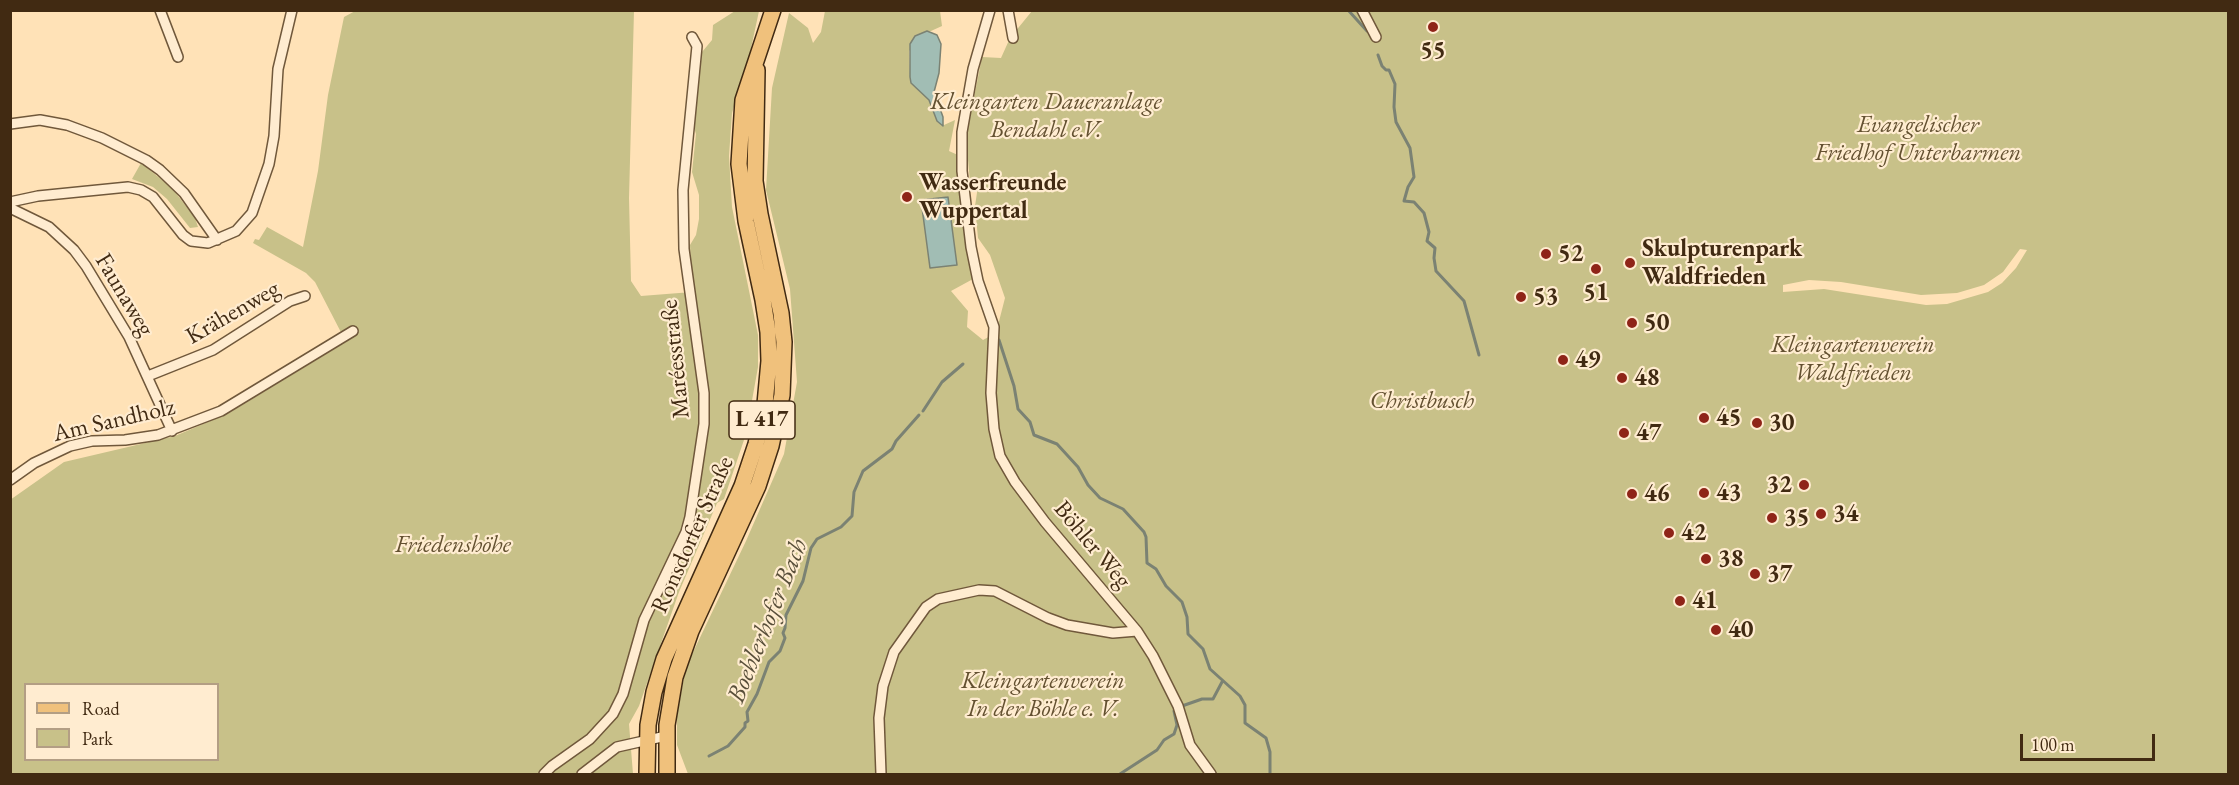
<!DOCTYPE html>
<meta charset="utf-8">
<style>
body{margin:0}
#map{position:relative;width:2239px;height:785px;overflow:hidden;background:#ffe2b7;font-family:"EB Garamond",serif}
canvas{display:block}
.frame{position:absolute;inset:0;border:12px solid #412a12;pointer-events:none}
.legend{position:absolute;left:24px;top:683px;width:195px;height:78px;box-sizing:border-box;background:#ffecd0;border:2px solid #b39e84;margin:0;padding:8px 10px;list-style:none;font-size:18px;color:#412a12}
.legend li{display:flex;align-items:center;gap:12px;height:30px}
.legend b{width:30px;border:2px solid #b39e84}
.scale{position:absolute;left:2020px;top:734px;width:135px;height:27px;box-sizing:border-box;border:3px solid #412a12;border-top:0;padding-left:8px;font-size:18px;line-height:21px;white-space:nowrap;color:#412a12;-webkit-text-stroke:4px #ffecd0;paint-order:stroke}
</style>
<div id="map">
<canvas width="2239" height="785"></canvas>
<div class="frame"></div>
<ul class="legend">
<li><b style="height:8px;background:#f0c17c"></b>Road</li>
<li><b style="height:16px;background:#c8c189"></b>Park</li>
</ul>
<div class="scale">100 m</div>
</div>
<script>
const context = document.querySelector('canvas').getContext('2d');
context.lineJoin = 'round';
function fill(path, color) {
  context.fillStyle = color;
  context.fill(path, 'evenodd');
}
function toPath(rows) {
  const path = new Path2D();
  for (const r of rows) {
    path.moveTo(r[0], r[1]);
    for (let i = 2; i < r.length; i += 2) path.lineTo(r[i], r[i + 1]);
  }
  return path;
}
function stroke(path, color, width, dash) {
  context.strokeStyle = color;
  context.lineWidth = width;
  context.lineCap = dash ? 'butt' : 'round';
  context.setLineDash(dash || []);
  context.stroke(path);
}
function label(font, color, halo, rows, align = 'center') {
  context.font = font + ' "EB Garamond",serif';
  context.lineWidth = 4.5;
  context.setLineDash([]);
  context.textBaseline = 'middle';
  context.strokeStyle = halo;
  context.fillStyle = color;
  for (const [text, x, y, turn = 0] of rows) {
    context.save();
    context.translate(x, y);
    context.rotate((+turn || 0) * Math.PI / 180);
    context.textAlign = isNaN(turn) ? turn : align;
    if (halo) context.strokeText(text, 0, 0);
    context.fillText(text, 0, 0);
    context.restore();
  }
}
const green = toPath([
 [357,10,634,11,629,198,631,281,641,296,692,292,690,245,696,235,699,219,699,195,692,172,696,134,691,118,702,52,712,40,713,25,735,11,759,11,750,53,732,113,729,156,732,207,758,335,758,367,746,434,724,499,717,503,679,592,639,706,629,724,633,774,11,774,10,500,64,462,175,436,229,413,346,342,315,282,306,273,253,243,255,239,259,240,267,227,303,247,318,171,328,95,344,17],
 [26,684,218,684,218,760,26,760],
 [825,11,940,11,942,26,931,31,927,31,909,51,910,77,929,100,937,121,944,125,955,120,949,151,960,156,973,279,951,291,968,311,967,327,983,340,996,333,1005,298,990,255,978,238,975,206,978,186,970,182,966,138,982,57,1001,58,1010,38,1032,11,2228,11,2228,774,688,774,677,745,677,716,686,667,746,541,784,454,797,382,790,289,766,190,772,88,789,13,808,28,813,43,821,32],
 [2020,249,2027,250,2016,268,2002,283,1988,292,1947,304,1926,305,1824,289,1783,292,1783,285,1809,280,1841,282,1921,295,1957,293,1984,285,2003,272],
 [141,163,172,188,195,218,198,227,190,228,167,199,153,187,132,179]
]);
const water = toPath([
 [927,31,937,35,941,44,939,73,934,92,943,117,943,126,937,121,929,100,911,83,910,77,910,44,915,36,927,31],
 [948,197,957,265,930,268,921,200,948,197]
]);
const stream = toPath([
 [1348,10,1367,31],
 [1378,55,1382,66,1386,70,1389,70,1395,84,1394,107,1396,122,1410,148,1414,177,1408,187,1404,201,1414,202,1424,213,1429,232,1427,241,1435,248,1434,258,1436,271,1464,301,1479,355],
 [999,340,1014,386,1018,409,1030,422,1034,435,1057,444,1078,467,1088,485,1100,498,1123,509,1144,532,1146,537,1147,563,1156,569,1166,586,1182,602,1187,617,1188,634,1203,649,1210,669,1240,696,1245,705,1245,723,1266,738,1270,752,1270,774],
 [923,411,942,382,963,364],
 [1182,706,1202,699,1213,699,1222,682],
 [709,756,728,746,745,727,745,723,748,721,747,712,757,694,769,662,780,651,785,638,783,633,785,628,786,615,803,581,811,548,817,539,841,527,852,516,854,492,863,471,892,449,896,441,919,415],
 [1120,774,1157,750,1164,740,1174,734,1177,725,1174,711]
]);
const minor = toPath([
 [160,10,178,57],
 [990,10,973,69,962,132,962,171,971,247,978,281,994,327,991,393,994,429,1000,456,1015,482,1045,522,1137,631,1153,656,1178,706,1190,745,1211,774],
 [1008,10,1013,38],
 [1362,10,1376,37],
 [10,124,40,120,67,125,102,138,146,160,160,170,184,193,217,240],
 [10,202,38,196,128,187,141,190,153,197,183,235,191,241,208,243,236,231,252,213,269,164,274,136,278,69,292,10],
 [10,208,49,227,74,250,86,266,129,337,172,431],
 [148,376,213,350,290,301,305,296],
 [10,480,34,463,70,446,92,441,125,440,158,435,221,411,353,331],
 [544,774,552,766,590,739,613,714,623,694,644,620,686,532,690,517,704,424,704,393,684,249,683,190,697,46,692,37],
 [582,774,617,747,666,736],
 [881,774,879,718,883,686,894,652,926,607,938,599,979,590,995,591,1048,618,1067,625,1113,633,1137,631]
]);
const primary = toPath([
 [647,774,648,725,654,692,664,659,742,486,756,444,765,404,769,361,768,332,763,300,746,221,739,164,743,100,773,10],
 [667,774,667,725,675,677,691,631,758,486,771,446,782,395,784,342,781,313,760,214,755,181,757,70]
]);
const markers = [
 [1433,27,6,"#8f2418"],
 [907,197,6,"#8f2418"],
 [1546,254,6,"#8f2418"],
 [1630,263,6,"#8f2418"],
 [1596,269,6,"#8f2418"],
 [1521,297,6,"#8f2418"],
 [1632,323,6,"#8f2418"],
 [1563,360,6,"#8f2418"],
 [1622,378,6,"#8f2418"],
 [1704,418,6,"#8f2418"],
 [1757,423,6,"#8f2418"],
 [1624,433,6,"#8f2418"],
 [1804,485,6,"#8f2418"],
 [1704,493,6,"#8f2418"],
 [1632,494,6,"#8f2418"],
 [1821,514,6,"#8f2418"],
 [1772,518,6,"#8f2418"],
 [1669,533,6,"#8f2418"],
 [1706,559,6,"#8f2418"],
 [1755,574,6,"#8f2418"],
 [1680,601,6,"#8f2418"],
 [1716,630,6,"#8f2418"]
];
const shields = [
 [762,420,66]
];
const shieldNames = [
 ["L 417",762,420]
];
const poiNames = [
 ["55",1433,51,"center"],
 ["Wasserfreunde",919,183],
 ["Wuppertal",919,211],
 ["Skulpturenpark",1642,249],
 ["Waldfrieden",1642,277],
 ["52",1558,254],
 ["51",1596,293,"center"],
 ["53",1533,297],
 ["50",1644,323],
 ["49",1575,360],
 ["48",1634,378],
 ["45",1716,418],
 ["30",1769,423],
 ["47",1636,433],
 ["32",1792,485,"right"],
 ["43",1716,493],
 ["46",1644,494],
 ["34",1833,514],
 ["35",1784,518],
 ["42",1681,533],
 ["38",1718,559],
 ["37",1767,574],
 ["41",1692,601],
 ["40",1728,630]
];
const parkNames = [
 ["Kleingarten Daueranlage",1046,102],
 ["Bendahl e.V.",1046,130],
 ["Evangelischer",1918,125],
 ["Friedhof Unterbarmen",1918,153],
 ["Kleingartenverein",1853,345],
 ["Waldfrieden",1853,373],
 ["Christbusch",1422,401],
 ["Friedenshöhe",453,545],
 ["Kleingartenverein",1043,681],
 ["In der Böhle e. V.",1043,709]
];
const streetNames = [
 ["Faunaweg",124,295,59],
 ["Krähenweg",233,313,-30],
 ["Maréesstraße",676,359,-96],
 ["Am Sandholz",114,421,-13],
 ["Ronsdorfer Straße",693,535,-66],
 ["Böhler Weg",1092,545,50]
];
const waterNames = [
 ["Boehlerhofer Bach",768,621,-68]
];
fill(green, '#c8c189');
fill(water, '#a1bdb4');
stroke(water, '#7b8273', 1.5);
stroke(stream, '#7b8273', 3);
stroke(minor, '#70583b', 12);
stroke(primary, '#412a12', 18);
stroke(minor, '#ffecd0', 9);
stroke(primary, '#f0c17c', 15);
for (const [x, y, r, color] of markers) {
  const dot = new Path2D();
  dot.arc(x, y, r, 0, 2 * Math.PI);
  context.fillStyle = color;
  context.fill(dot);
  stroke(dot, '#ffecd0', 2);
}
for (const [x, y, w] of shields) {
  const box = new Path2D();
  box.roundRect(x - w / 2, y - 19, w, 38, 4.5);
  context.fillStyle = '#ffecd0';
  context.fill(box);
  stroke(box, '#412a12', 1.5);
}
label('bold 22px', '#412a12', null, shieldNames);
label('bold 24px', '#412a12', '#ffecd0', poiNames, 'left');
label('italic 24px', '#635030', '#ffecd0', parkNames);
label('24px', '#412a12', '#ffecd0', streetNames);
label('italic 26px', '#594f3a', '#ffecd0', waterNames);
</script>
